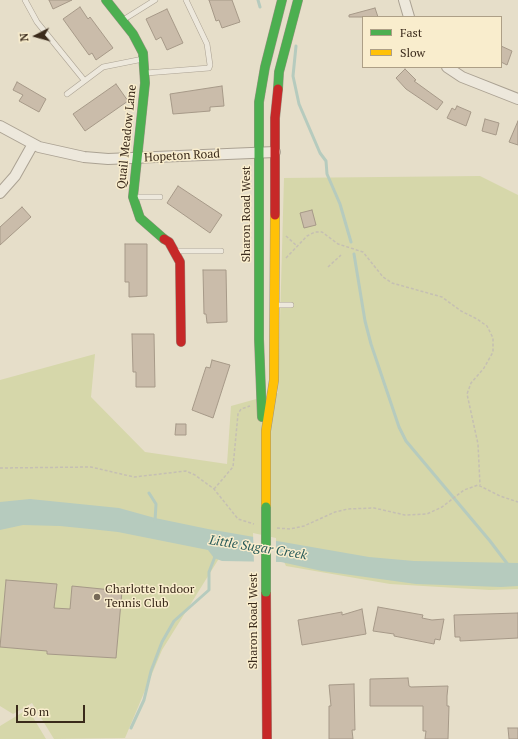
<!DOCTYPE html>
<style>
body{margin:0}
#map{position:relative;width:518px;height:739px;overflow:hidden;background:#e6dec9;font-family:"PT Serif",serif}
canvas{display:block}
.legend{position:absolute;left:362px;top:16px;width:140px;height:52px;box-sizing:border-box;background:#f9edcd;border:1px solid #ad9f86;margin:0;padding:5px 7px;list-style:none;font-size:12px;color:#3a2a1b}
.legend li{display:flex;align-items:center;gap:8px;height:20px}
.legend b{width:20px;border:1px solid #ad9f86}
.north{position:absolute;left:16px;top:16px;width:40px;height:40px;-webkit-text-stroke:3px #f9edcd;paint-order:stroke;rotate:264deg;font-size:11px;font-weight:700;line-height:16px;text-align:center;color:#3a2a1b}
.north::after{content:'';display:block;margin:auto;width:14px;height:18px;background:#3a2a1b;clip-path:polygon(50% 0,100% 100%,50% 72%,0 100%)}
.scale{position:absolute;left:16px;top:705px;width:69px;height:18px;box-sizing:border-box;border:2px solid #3a2a1b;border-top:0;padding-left:5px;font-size:12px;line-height:14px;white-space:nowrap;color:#3a2a1b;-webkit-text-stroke:3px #f9edcd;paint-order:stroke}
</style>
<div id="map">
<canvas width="518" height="739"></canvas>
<ul class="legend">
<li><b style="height:5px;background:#4caf50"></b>Fast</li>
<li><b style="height:5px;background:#ffc107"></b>Slow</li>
</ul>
<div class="north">N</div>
<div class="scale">50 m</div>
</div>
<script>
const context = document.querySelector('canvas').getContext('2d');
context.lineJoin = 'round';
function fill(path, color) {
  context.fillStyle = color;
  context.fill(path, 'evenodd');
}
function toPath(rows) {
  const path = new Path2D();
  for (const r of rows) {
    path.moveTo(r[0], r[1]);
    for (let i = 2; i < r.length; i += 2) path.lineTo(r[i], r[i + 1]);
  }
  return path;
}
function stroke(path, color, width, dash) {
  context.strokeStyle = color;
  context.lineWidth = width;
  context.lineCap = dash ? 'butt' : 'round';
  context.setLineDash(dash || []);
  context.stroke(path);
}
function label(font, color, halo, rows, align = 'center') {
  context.font = font + ' "PT Serif",serif';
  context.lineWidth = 3;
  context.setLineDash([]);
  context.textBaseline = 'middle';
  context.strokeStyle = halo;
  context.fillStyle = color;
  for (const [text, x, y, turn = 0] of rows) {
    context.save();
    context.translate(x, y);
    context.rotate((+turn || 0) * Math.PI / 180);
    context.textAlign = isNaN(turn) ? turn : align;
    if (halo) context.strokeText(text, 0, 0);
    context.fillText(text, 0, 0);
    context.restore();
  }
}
const green = toPath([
 [480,176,518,195,518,589,490,590,390,584,286,566,279,551,228,544,162,650,125,738,54,739,32,703,13,714,0,706,0,380,95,354,91,397,145,452,227,464,231,406,278,393,284,178],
 [28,709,46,739,0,739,0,726]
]);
const water = toPath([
 [30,499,119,508,155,518,208,529,369,557,414,561,518,563,518,586,501,587,416,584,322,571,281,562,222,561,214,558,208,550,118,532,90,529,60,526,23,525,0,530,0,502]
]);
const pier = toPath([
 [253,533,276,538,276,564,254,564]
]);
const stream = toPath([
 [258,0,260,7],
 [296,46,293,76,299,104,320,153,326,161,327,174,340,204,351,242],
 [354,254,365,321,371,344,399,427,406,441,490,541,509,566],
 [149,493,156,504,155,521],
 [131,728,144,700,151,671,162,642,174,621,209,590,209,572,216,554]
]);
const building = toPath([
 [49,0,72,0,53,9,49,0],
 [209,0,232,0,240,22,222,28,219,20,216,21,209,0],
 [80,7,88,19,90,17,113,48,96,60,92,53,89,55,63,19,80,7],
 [375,8,378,17,349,17,349,15,375,8],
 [167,9,183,43,167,50,161,37,156,40,146,19,167,9],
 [501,46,512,51,507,65,501,62,501,46],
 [405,69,416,80,414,81,443,102,437,110,406,89,396,78,405,69],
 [17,82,46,99,39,112,19,101,23,95,13,90,17,82],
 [116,84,128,101,85,131,73,114,116,84],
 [222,86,224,106,210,107,210,111,173,114,170,94,222,86],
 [457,106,471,112,466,126,447,118,452,108,455,110,457,106],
 [485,119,499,123,496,135,482,131,485,119],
 [518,121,518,145,509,142,518,121],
 [178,186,222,215,210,233,167,203,178,186],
 [22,207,31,217,0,245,0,227,22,207],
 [312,210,316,225,304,228,300,213,312,210],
 [125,244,147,244,147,296,129,297,129,282,125,282,125,244],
 [203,270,226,270,227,322,207,323,206,314,204,314,203,270],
 [132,334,154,334,155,387,136,387,136,372,133,372,132,334],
 [212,360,230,365,213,418,192,410,206,367,210,368,212,360],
 [176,424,186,424,186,435,175,435,176,424],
 [6,580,57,584,54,608,70,609,72,586,122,591,116,658,47,654,47,651,0,647,6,580],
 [378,607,423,615,422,618,432,620,444,619,440,640,435,639,434,644,394,636,394,634,373,631,378,607],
 [362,609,366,634,302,645,298,620,342,612,342,615,362,609],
 [518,613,518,638,460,641,460,637,455,637,454,615,518,613],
 [408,678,409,686,411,687,448,686,447,696,447,706,449,706,448,739,425,739,426,731,423,731,423,706,370,706,370,679,408,678],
 [354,684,355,730,352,730,353,739,329,739,329,706,331,706,329,685,354,684],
 [508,728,518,728,518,739,509,739,508,728]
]);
const path = toPath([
 [286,236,297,246],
 [286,258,307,236,315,232,322,232,338,244,363,252,383,277,392,283,442,297,461,311,477,319,487,326,493,338,493,352,484,368,471,383,467,394,478,444,480,485],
 [328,267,341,255],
 [0,468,91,467,134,477,186,471,195,475,214,489,238,519,254,524],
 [214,489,233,467,238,414,241,409,250,406],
 [277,528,290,529,304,526,335,512,348,509,374,508,405,515,427,514,442,507,464,490,478,485,500,496,518,502]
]);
const lane = toPath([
 [25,0,37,22,84,80],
 [123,20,155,0],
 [146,73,209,68,210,65,207,44,186,0],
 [67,94,103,67,143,59],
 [134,197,160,197],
 [177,251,221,251],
 [275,305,291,305]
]);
const street = toPath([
 [404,0,409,17],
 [447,67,462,77,518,99],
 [0,126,39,147,84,157,108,159,275,152],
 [0,193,15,176,33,144]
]);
const fast = toPath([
 [106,0,133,34,143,53,145,83,133,197,140,218,164,239],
 [278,89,279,72,298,0],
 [262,417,259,339,259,102,265,67,282,0]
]);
const slow = toPath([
 [266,507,266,431,274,380,275,215]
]);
const jam = toPath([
 [275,215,275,118,278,89],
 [164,239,169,242,180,262,181,342],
 [266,592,267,739]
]);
const fastBridge = toPath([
 [266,507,266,592]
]);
const markers = [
 [97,597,4,"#766958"]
];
const streetNames = [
 ["Quail Meadow Lane",127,137,-84],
 ["Hopeton Road",182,156,-3],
 ["Sharon Road West",247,214,-90],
 ["Sharon Road West",254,621,-90]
];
const poiNames = [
 ["Charlotte Indoor",105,590],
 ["Tennis Club",105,604]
];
const waterNames = [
 ["Little Sugar Creek",258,548,9]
];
fill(green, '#d6d7aa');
fill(water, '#b6cbbe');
fill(pier, '#e6dec9');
stroke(stream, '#b6cbbe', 3);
fill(building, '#cabcaa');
stroke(building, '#a69988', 1);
stroke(lane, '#aba293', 6);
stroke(street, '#aba293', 12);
stroke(fast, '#9a9283', 10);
stroke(slow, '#9a9283', 10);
stroke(jam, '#9a9283', 10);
stroke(path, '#c5bfb3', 1.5, [3, 2]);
stroke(lane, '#ede8dc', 5);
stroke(street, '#ede8dc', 10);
stroke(fast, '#4caf50', 9);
stroke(slow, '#ffc107', 9);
stroke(jam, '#c62828', 9);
stroke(fastBridge, '#9a9283', 10, []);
stroke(fastBridge, '#4caf50', 9);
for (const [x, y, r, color] of markers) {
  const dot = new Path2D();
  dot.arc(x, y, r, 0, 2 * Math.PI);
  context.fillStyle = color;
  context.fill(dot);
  stroke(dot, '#f9edcd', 1.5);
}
label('12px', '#3a2a1b', '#f9edcd', streetNames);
label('12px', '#3a2a1b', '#f9edcd', poiNames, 'left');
label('italic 13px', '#285b59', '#f9edcd', waterNames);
</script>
